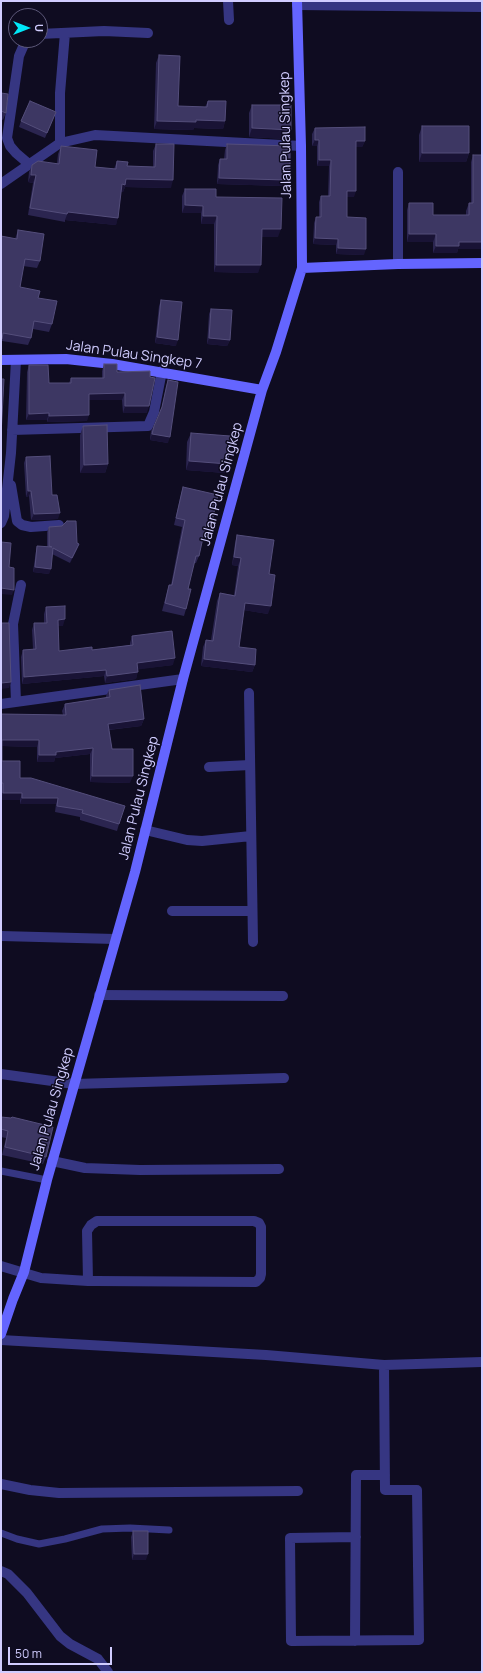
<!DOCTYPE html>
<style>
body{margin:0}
#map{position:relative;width:483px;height:1673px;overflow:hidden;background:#0f0c21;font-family:Manrope,sans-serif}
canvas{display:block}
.frame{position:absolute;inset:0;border:2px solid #d1cdff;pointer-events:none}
.north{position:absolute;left:8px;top:8px;width:40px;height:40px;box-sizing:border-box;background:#0f0c21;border:1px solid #5d597a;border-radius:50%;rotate:90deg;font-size:11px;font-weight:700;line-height:16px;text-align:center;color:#d1cdff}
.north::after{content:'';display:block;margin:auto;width:14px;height:18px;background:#00e7f8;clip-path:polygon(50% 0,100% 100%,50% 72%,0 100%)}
.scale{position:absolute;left:8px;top:1647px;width:104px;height:18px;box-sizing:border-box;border:2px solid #d1cdff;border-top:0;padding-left:5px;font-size:12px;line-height:14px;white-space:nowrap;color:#d1cdff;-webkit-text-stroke:3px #0f0c21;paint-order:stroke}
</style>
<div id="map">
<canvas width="483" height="1673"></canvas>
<div class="frame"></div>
<div class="north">U</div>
<div class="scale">50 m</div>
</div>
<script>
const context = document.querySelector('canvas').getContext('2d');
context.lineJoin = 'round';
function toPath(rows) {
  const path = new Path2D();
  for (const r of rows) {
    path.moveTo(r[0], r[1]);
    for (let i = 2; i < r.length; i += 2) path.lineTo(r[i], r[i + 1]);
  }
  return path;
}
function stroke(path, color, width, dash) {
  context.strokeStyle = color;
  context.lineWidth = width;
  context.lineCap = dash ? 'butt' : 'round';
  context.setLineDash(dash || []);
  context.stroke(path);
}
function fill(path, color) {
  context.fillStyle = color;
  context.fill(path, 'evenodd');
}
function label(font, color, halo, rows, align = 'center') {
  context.font = font + ' Manrope,sans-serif';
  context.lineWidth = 3;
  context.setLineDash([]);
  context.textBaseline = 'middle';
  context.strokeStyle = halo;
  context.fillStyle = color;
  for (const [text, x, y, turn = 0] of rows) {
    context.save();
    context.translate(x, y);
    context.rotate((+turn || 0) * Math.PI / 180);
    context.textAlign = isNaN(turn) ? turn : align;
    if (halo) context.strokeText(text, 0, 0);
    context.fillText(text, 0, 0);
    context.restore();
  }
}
const lane = toPath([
 [1,1171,47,1180],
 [1,1533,17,1539,39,1544,65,1539,102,1529,130,1528,169,1530]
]);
const street = toPath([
 [228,1,229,20],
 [297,5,482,7],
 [40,34,104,31,148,33],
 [26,40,19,56,7,138,10,146,16,153,30,165],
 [60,143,60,93,65,33],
 [1,184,60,143,95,135,301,146],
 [398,264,398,172],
 [12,430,148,426,154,412,162,371],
 [11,485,17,521,22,525,31,527,59,525],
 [1,523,4,516,11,453,16,360],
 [249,693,253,942],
 [16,702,13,624,21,585],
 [1,704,183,679],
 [209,767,250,765],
 [145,830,187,840,202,841,251,836],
 [172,911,252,911],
 [1,936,115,939],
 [99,995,283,996],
 [1,1074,74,1084,284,1078],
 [52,1161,85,1168,140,1170,279,1169],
 [1,1266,41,1278,88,1281,96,1281,256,1282,260,1278,261,1274,261,1227,259,1223,254,1221,97,1221,91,1225,87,1231,88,1281],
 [1,1340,266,1355,384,1365,482,1362],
 [1,1484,30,1490,59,1493,298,1491],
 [356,1537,290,1538,291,1641,419,1640,417,1490,385,1490,384,1365],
 [1,1571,8,1574,27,1593,60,1636,70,1644,98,1659,108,1672],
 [355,1641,356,1475,385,1475]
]);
const secondary = toPath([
 [302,268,398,264,482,263],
 [1,360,66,359,112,364,262,390],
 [1,1334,13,1299,24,1272,47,1180,135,872,183,679,262,390,276,352,302,268,301,146,297,1]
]);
const wall = toPath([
 [159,55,178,106,205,107,208,101,225,121,223,129,194,128,193,130,154,129,156,63],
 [1,93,6,113,3,120,1,119],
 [252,105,287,139,249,137,249,113],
 [56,112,45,138,19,127,21,121],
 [422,126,469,153,466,162,419,162,419,135],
 [315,128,365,141,362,147,356,147,354,197,347,197,347,217,364,255,336,254,336,245,313,244,314,223,316,217,319,217,319,202,321,196,328,196,329,166,317,166,317,146,312,146,312,134],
 [156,144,171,188,125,187,123,192,121,192,116,225,65,220,65,222,28,215,33,183,28,182,29,172,32,165,57,163,58,154,61,146,95,167,114,169,117,161,127,166,153,167,153,151],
 [227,144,288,175,286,175,285,180,283,186,217,184,218,165,220,159,224,159,225,150],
 [473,155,482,249,458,249,457,253,433,253,433,242,407,242,407,210,409,203,433,215,466,215,466,211,469,203,471,203,471,162],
 [185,189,216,197,278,237,262,237,258,273,214,272,214,224,201,224,201,213,182,213,182,196],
 [18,230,40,261,37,268,23,266,20,287,38,298,52,324,49,332,33,329,31,338,28,345,2,341,1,342,1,236,15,239],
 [161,300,176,346,155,343,159,306],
 [211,309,230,340,227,346,207,344,209,314],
 [104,364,117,372,147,413,123,413,122,400,89,400,87,421,47,422,47,420,26,420,27,372,29,365,49,383,69,383,71,378,102,378,102,371],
 [168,380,168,443,150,440,151,431,154,426,161,411,166,386],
 [83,426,108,464,105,473,80,473,80,435],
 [191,433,228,464,225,473,186,470,187,442],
 [26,457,52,495,58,519,31,520,29,496,26,497,24,463],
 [183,487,211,526,208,533,204,532,199,556,196,563,194,563,188,589,186,609,184,616,162,611,167,592,169,585,171,585,182,527,174,525,181,494],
 [49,527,79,544,77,549,70,563,52,554,49,574,33,572,36,551,37,546,47,547,47,532],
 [237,535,269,574,268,614,244,610,239,647,255,665,252,672,201,666,203,647,206,640,211,640,217,601,220,593,234,595,238,566,232,565,235,543],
 [46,607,63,626,58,626,59,651,92,650,130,645,130,643,132,636,173,665,138,669,136,679,105,683,104,676,22,684,21,657,23,650,33,649,32,630,34,623,44,623,44,614],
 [109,690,144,719,141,726,109,730,112,749,130,783,90,782,90,754,55,758,54,762,37,762,37,747,2,746,2,761,20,778,119,824,117,831,80,820,80,817,55,812,56,804,20,804,20,800,1,800,1,714,63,715,62,711,65,704,106,698,106,696],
 [1,1117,46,1157,43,1164,2,1155,6,1138,1,1137],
 [133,1531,146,1560,132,1560,131,1537]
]);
const shadedWall = toPath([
 [196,120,225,121,223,129,194,128,193,130,154,129,157,121],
 [252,128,291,130,287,139,249,137],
 [315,140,319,140,317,146,312,146],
 [356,141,365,141,362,147,354,147],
 [422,153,469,153,466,162,419,162],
 [319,160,331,160,329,166,317,166],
 [286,169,290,169,288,175,284,175],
 [31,175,36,175,33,183,28,182],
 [219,178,285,180,283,186,217,184],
 [126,179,173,180,171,188,125,187,123,192,119,192,122,184],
 [347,191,356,191,354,197,345,197],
 [185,205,203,206,201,213,182,213],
 [68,212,118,218,116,225,65,220],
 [203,216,217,216,214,224,201,224],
 [262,229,281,229,278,237,259,237],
 [409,234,436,234,433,242,407,242],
 [315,238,338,239,336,245,313,244],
 [459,242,482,242,482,249,458,249,457,253,433,253,436,246],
 [338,248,366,249,364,255,336,254],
 [216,265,261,265,258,273,214,272],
 [157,337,178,340,176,346,155,343],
 [209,338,230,340,227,346,207,344],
 [125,393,122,400,86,400,89,394],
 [125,406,149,406,147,413,123,413],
 [49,413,47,420,26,420,29,414],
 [89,415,87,421,47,422,49,416],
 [152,434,170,437,168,443,150,440],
 [189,461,228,464,225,473,186,470],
 [108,464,105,473,80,473,84,465],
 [28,491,31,491,29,496,26,497],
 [60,513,58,519,31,520,34,514],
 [79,544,77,549,70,563,72,558],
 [234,557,241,558,238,566,232,565],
 [35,567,51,569,49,574,33,572],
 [1,588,14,590,12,595,1,594],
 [245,603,271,606,268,614,243,610],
 [65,619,63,626,55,626,58,620],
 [175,658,173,665,135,670,137,663],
 [204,659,255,665,252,672,201,666],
 [106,670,104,676,22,684,24,677],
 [138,672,136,679,105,683,107,676],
 [11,682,9,688,1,689,1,683],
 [144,719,141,726,106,730,108,724],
 [2,740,39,740,37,747,1,746],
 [93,748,90,754,55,758,54,762,37,762,39,755,56,752],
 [92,776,133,776,130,783,90,782],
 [3,793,22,793,20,800,1,800,1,797],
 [22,798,58,798,56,804,20,804],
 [134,1554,148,1554,146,1560,132,1560]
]);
const building = toPath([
 [159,55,180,56,178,106,207,107,208,101,226,101,225,121,196,120,196,122,157,121,159,55],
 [1,93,8,94,6,113,1,111,1,93],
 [30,101,56,112,47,133,21,121,30,101],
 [252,105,291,105,291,130,252,128,252,105],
 [422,126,469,126,469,153,422,153,422,126],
 [365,127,365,141,356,141,356,191,347,191,347,217,366,218,366,249,338,248,338,239,315,238,316,217,321,217,321,196,330,196,331,160,319,160,319,140,315,140,315,128,365,127],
 [156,144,174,144,173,180,126,179,125,185,122,184,118,218,68,212,67,214,30,208,36,175,31,175,32,165,38,161,59,164,61,146,97,150,95,167,116,169,117,161,128,162,127,166,155,167,156,144],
 [227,144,290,146,290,169,286,169,285,180,219,178,220,159,227,159,227,144],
 [473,155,482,155,482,242,459,242,459,246,436,246,436,234,409,234,409,203,433,203,433,215,469,215,469,203,473,203,473,155],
 [185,189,216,189,216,197,282,198,281,229,262,229,261,265,216,265,217,216,203,216,203,206,185,205,185,189],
 [18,230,44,234,40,261,25,259,20,287,40,291,38,298,57,301,52,324,34,321,31,338,3,333,2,339,1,339,1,236,17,239,18,230],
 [161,300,182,302,178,340,157,337,161,300],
 [211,309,232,310,230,340,209,338,211,309],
 [104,364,117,364,117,372,150,371,150,377,155,378,149,406,125,406,125,393,89,394,89,415,49,416,49,413,29,414,29,365,48,365,49,383,71,383,71,378,104,378,104,364],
 [1,379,4,379,1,435,1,379],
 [168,380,178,382,170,437,152,434,154,426,162,407,168,380],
 [107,425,108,464,84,465,83,426,107,425],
 [191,433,230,436,228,464,189,461,191,433],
 [50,456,52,495,57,495,60,513,34,514,31,491,28,491,26,457,50,456],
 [183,487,218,495,211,526,206,524,199,556,196,556,188,589,191,589,186,609,165,603,169,585,172,585,185,520,176,518,183,487],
 [67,521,76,521,77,543,79,544,72,558,53,548,51,569,35,567,37,546,52,547,49,546,49,527,62,526,67,521],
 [237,535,274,540,269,574,275,575,271,606,245,603,239,647,256,649,255,665,204,659,206,640,213,641,220,593,235,596,241,558,234,557,237,535],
 [1,542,11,543,9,567,14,568,14,590,1,588,1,542],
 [65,606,65,619,58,620,59,651,92,647,92,650,133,645,132,636,172,631,175,658,137,663,138,672,107,676,106,670,24,677,23,650,36,649,34,623,47,623,46,607,65,606],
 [1,623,9,623,11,682,1,683,1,623],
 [140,685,144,719,108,724,112,749,133,749,133,776,92,776,93,748,56,752,56,755,39,755,39,740,2,740,2,761,20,761,20,778,31,778,125,806,119,824,82,813,83,810,57,806,58,798,22,798,22,793,3,793,3,783,1,783,1,714,66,715,65,704,110,697,109,690,140,685],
 [1,1117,11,1118,12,1117,53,1127,46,1157,5,1147,8,1131,1,1129,1,1117],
 [133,1531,148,1531,148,1554,134,1554,133,1531]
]);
const streetNames = [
 ["Jalan Pulau Singkep",286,135,-91],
 ["Jalan Pulau Singkep 7",134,355,8],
 ["Jalan Pulau Singkep",222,484,-75],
 ["Jalan Pulau Singkep",139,798,-76],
 ["Jalan Pulau Singkep",52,1109,-74]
];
stroke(lane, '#363682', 7);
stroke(street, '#363682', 10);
stroke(secondary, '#6465ff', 10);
fill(wall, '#2b2550');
fill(shadedWall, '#191335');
fill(building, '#3d3763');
stroke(building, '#544e7b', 1);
label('14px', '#d1cdff', '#0f0c21', streetNames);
</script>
